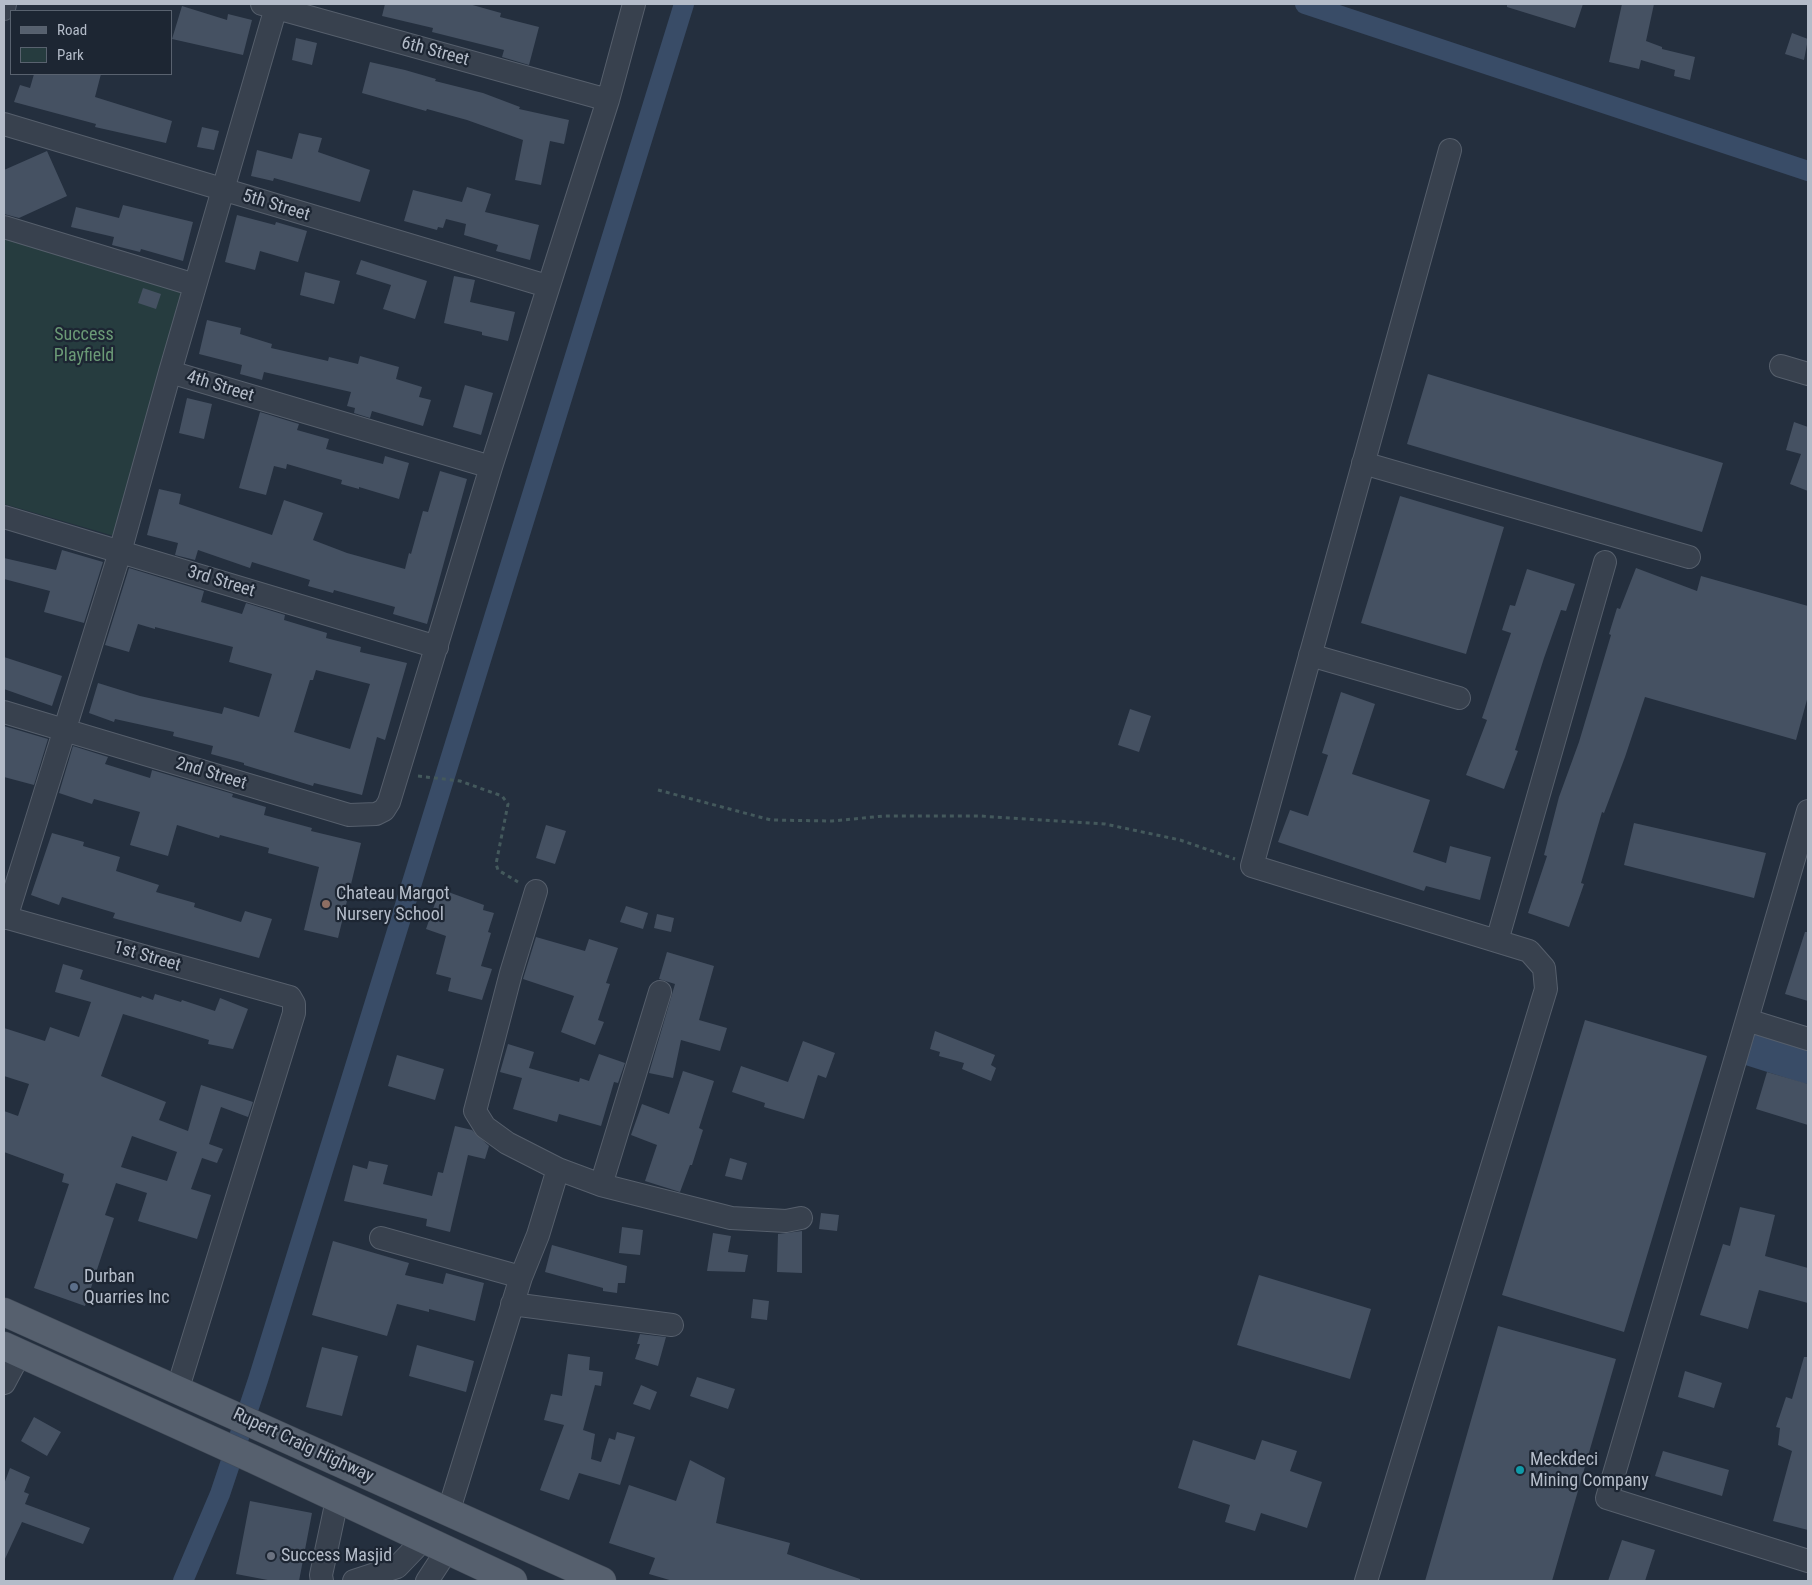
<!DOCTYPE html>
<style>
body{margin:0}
#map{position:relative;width:1812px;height:1585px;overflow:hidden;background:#242f3e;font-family:"Roboto Condensed",sans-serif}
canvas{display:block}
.frame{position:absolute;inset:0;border:5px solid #b4bcc9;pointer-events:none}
.legend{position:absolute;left:10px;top:10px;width:162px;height:65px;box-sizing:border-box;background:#1d2633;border:1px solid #59626f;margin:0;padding:6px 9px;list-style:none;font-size:15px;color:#b4bcc9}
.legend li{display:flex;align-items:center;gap:10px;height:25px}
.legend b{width:25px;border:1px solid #59626f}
</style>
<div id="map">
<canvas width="1812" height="1585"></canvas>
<div class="frame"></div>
<ul class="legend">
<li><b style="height:6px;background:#56606e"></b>Road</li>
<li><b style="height:14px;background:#263c3f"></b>Park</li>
</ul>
</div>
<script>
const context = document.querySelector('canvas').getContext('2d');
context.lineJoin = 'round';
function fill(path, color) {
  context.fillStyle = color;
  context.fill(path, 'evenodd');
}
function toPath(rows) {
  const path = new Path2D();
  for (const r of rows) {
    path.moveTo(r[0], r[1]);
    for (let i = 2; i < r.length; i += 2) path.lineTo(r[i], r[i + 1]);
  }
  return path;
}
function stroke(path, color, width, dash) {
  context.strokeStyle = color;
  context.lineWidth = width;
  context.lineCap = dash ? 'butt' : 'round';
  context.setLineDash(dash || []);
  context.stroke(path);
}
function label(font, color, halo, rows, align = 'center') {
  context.font = font + ' "Roboto Condensed",sans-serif';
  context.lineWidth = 4.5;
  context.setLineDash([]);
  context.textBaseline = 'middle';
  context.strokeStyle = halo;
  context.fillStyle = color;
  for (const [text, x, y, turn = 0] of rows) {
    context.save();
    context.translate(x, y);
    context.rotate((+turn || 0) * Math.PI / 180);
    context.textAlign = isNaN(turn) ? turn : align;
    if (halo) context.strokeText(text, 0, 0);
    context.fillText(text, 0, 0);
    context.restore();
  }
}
const green = toPath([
 [4,238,184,290,114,536,4,504]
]);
const canal = toPath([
 [1305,4,1808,171],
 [183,1581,220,1494,258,1380,684,4]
]);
const river = toPath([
 [1748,1048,1808,1067]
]);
const building = toPath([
 [385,4,469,4,501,13,500,17,539,27,529,65,502,57,504,50,432,32,433,28,382,16],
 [1507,4,1583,4,1575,28,1507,7],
 [1622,4,1654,4,1646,41,1662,47,1662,49,1695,57,1690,80,1674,76,1675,70,1641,60,1639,69,1609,62],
 [182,6,227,20,228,14,252,20,243,55,172,39],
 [1792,33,1808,39,1804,60,1785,54],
 [296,38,317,43,312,65,292,60],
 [370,62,405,70,436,79,435,81,483,93,520,107,519,109,569,120,564,144,550,141,541,185,515,180,523,140,467,120,427,109,426,111,362,93],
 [34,74,101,74,95,97,172,121,166,143,95,127,96,124,14,102,20,85,30,88],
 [202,127,219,131,214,150,197,147],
 [299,133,322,138,318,152,370,170,360,202,274,178,273,181,251,176,257,150,292,159],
 [47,151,67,196,19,218,4,214,4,170],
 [467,187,491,194,485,212,539,225,530,260,496,251,498,245,464,235,466,224,446,219,443,228,438,227,437,230,404,221,413,190,462,202],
 [123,205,193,222,183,261,141,249,140,252,112,245,114,237,71,227,76,207,119,218],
 [237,215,275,225,276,222,307,231,298,262,260,251,255,270,225,262],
 [361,260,427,281,415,319,383,309,391,285,356,274],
 [305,272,340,281,334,304,300,295],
 [454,276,475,280,470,302,515,312,508,341,482,335,482,332,444,323],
 [143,288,161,294,156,309,138,303],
 [207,320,241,328,240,334,272,344,271,348,328,361,329,357,358,364,360,356,399,367,396,379,422,387,419,397,431,400,423,426,372,411,370,418,354,413,355,408,347,406,351,392,264,372,262,380,240,374,242,365,199,354],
 [1428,374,1723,463,1702,532,1407,444],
 [465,385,493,393,481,435,453,427],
 [187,398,212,404,204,439,179,433],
 [260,412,299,424,297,430,329,439,326,449,383,464,385,456,409,463,399,499,359,487,359,489,341,484,342,480,287,464,286,469,274,466,266,495,239,488],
 [1794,422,1808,427,1808,491,1790,484,1801,454,1786,450],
 [440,471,467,479,427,624,393,614,395,607,334,590,333,593,308,586,310,580,252,562,250,568,198,550,195,560,175,555,178,543,147,535,159,489,181,494,179,504,272,535,284,500,323,513,313,540,347,553,405,569,409,553,411,554,423,511,428,512],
 [1400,496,1504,527,1466,654,1361,623],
 [62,550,103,562,84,623,44,612,50,591,4,579,4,558,56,570],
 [129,568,204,591,201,602,242,614,246,603,285,615,284,620,327,633,326,638,361,647,360,652,407,663,385,740,377,737,362,795,314,783,313,786,244,765,244,763,211,754,213,746,173,736,174,732,115,719,114,722,89,713,98,683,140,696,222,714,224,707,259,717,272,674,229,662,233,647,155,627,155,629,138,624,129,652,105,645],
 [316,670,370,684,350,749,294,732,310,680,313,680],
 [1636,568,1697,591,1701,576,1808,606,1808,696,1796,740,1645,697,1625,757,1604,813,1602,812,1581,883,1584,884,1569,927,1528,913,1547,856,1544,855,1559,797,1579,742,1611,635,1609,634,1617,608,1620,609],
 [1527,569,1575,584,1566,611,1561,610,1544,658,1515,750,1518,751,1504,789,1466,775,1487,720,1482,718,1511,633,1502,630,1510,605,1515,606],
 [4,657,62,676,52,706,4,689],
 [1341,692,1375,704,1352,774,1430,800,1413,852,1446,863,1450,846,1491,857,1480,900,1426,886,1424,891,1278,842,1290,810,1308,816,1328,755,1322,753],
 [1130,709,1151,716,1139,752,1118,745],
 [4,726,48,739,34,785,4,777],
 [73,746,108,757,105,764,150,778,152,770,233,794,232,797,266,807,264,815,312,828,311,831,361,843,338,938,304,930,319,867,268,853,269,848,220,835,219,838,177,825,168,856,130,845,140,812,94,799,92,804,59,793],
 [1634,823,1766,853,1754,898,1624,865],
 [546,825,566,831,555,864,536,858],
 [52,833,84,842,83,846,120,857,116,871,159,885,156,892,195,903,194,907,241,922,245,911,272,919,259,958,113,918,115,913,62,897,59,905,31,895],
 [440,889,484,905,483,910,494,913,488,932,491,933,481,966,492,969,482,1000,448,991,451,978,436,974,446,936,426,929],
 [626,906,648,913,643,929,620,922],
 [657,914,674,918,671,932,654,928],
 [1805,932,1808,932,1808,1001,1785,994],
 [536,937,585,951,589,939,618,948,606,983,610,984,598,1020,604,1022,595,1045,561,1032,574,996,523,979],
 [667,952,714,966,699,1020,727,1028,720,1051,681,1040,673,1078,649,1073,675,984,659,979],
 [63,964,83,970,80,979,141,998,142,996,153,1000,155,994,181,1002,182,1000,215,1011,220,998,248,1009,233,1049,208,1044,209,1040,123,1014,101,1076,166,1102,159,1120,188,1131,201,1085,253,1102,248,1117,221,1107,209,1144,223,1149,217,1163,202,1158,191,1189,211,1195,197,1239,138,1221,147,1193,116,1183,105,1215,114,1218,85,1306,34,1288,69,1184,62,1182,64,1174,4,1152,4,1111,18,1116,29,1084,4,1076,4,1028,45,1041,50,1027,79,1037,91,1002,55,992],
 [132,1136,177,1152,167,1181,121,1167],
 [1585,1020,1707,1056,1624,1332,1502,1295],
 [935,1031,995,1055,991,1065,996,1068,991,1081,962,1069,964,1063,939,1056,940,1052,930,1049],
 [803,1041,835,1053,826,1078,818,1075,804,1119,764,1107,765,1103,732,1092,741,1066,788,1082],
 [508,1044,534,1052,529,1068,579,1082,580,1078,589,1081,599,1054,625,1063,618,1083,614,1082,601,1126,559,1114,557,1122,513,1109,522,1078,500,1072],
 [397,1055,444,1069,435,1100,388,1086],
 [683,1071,714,1081,699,1128,703,1130,692,1165,690,1165,680,1192,645,1181,657,1145,631,1135,642,1104,669,1114],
 [1767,1072,1808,1084,1808,1125,1756,1109],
 [455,1126,472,1130,489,1146,485,1159,468,1155,450,1232,426,1226,427,1219,344,1201,353,1165,367,1169,369,1161,388,1165,383,1184,432,1196,438,1172,443,1173],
 [730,1158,747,1163,742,1180,725,1176],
 [1740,1207,1775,1215,1765,1256,1808,1268,1808,1303,1759,1290,1748,1329,1700,1315,1723,1244,1730,1246],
 [821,1213,839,1215,837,1231,819,1229],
 [622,1227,643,1230,640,1255,619,1253],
 [802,1231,802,1273,777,1272,778,1234],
 [713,1233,731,1236,728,1252,748,1255,745,1272,707,1271],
 [333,1241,409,1263,405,1275,443,1284,446,1273,484,1283,475,1321,429,1309,429,1312,397,1304,387,1336,312,1315],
 [552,1245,627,1266,625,1283,618,1283,617,1293,603,1291,603,1288,545,1272],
 [1259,1275,1371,1309,1350,1379,1237,1345],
 [753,1299,769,1301,767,1320,751,1318],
 [1498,1326,1616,1359,1552,1581,1425,1581],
 [640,1334,666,1337,658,1366,635,1359,640,1344,637,1344],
 [417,1345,474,1361,466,1392,409,1376],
 [322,1347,358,1356,342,1416,306,1407],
 [568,1354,590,1357,589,1370,603,1372,601,1386,595,1385,583,1430,595,1434,591,1459,601,1462,609,1438,615,1440,617,1432,635,1437,620,1485,579,1473,569,1500,540,1490,564,1425,544,1420,551,1394,562,1396],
 [1804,1357,1808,1357,1808,1530,1773,1521,1792,1451,1778,1445,1780,1428,1776,1427,1786,1397,1792,1399],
 [1685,1371,1722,1383,1714,1408,1678,1397],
 [697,1377,735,1389,728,1409,690,1396],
 [641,1385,657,1392,650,1410,633,1404],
 [34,1417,61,1432,47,1456,21,1441],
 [1193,1440,1255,1460,1262,1440,1297,1451,1290,1471,1322,1482,1307,1528,1261,1513,1255,1531,1225,1522,1230,1505,1178,1488],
 [1663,1451,1729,1470,1722,1496,1655,1476],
 [690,1460,725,1478,716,1523,790,1543,787,1554,860,1579,860,1581,673,1581,649,1574,655,1558,609,1543,629,1485,676,1501],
 [10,1468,30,1477,24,1492,29,1494,25,1504,90,1528,83,1544,22,1522,4,1561,4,1484],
 [250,1501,312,1513,299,1581,273,1581,236,1574],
 [1622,1540,1655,1550,1645,1581,1608,1581]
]);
const path = toPath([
 [418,776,460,781,502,796,508,804,496,864,498,870,518,882],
 [658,790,771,820,832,821,884,816,980,816,1105,824,1180,840,1235,859]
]);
const minor = toPath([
 [262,4,608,100],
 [4,9,5,4],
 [4,124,547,286],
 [4,227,195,285],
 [1781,366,1808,374],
 [170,372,491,467],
 [1363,463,1689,557],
 [4,517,437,647],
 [1310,655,1459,698],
 [4,712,349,815,376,814,384,810,389,802,491,467,608,100,634,4],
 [1808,811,1607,1498,1808,1561],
 [536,891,511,973,475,1111,485,1127,507,1143,558,1169,601,1185,731,1218,786,1221,801,1218],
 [4,917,290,997,294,1004,294,1013,177,1391],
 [6,918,120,552,170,372,277,4],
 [1497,941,1605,562],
 [1747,1020,1808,1039],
 [601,1185,660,992],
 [381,1238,521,1277],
 [512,1304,672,1325],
 [4,1383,20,1353],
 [448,1513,521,1277,538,1235,558,1169],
 [322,1581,321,1575,337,1500],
 [354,1581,397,1567,423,1540],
 [427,1581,446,1552],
 [1366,1581,1546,989,1544,968,1529,951,1252,866,1450,150]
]);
const major = toPath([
 [4,1312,602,1581],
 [4,1346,253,1459,513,1581]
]);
const markers = [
 [326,904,5,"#8d6e63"],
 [74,1287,5,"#5c6f8a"],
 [1520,1470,5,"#0f9aa8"],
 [271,1556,5,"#6b7280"]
];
const streetNames = [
 ["6th Street",435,52,15],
 ["5th Street",276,206,17],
 ["4th Street",220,387,17],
 ["3rd Street",221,582,17],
 ["2nd Street",211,774,17],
 ["1st Street",147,957,16],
 ["Rupert Craig Highway",303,1446,25]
];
const parkNames = [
 ["Success",84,335],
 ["Playfield",84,356]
];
const poiNames = [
 ["Chateau Margot",336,894],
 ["Nursery School",336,915],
 ["Durban",84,1277],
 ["Quarries Inc",84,1298],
 ["Meckdeci",1530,1460],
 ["Mining Company",1530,1481],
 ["Success Masjid",281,1556]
];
fill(green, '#263c3f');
stroke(canal, '#394c67', 20);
stroke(river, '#394c67', 34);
fill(building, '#455162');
stroke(minor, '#565f6c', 24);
stroke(major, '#414a57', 29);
stroke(path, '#44595c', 3, [4, 4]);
stroke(minor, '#38414e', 22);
stroke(major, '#56606e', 28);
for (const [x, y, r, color] of markers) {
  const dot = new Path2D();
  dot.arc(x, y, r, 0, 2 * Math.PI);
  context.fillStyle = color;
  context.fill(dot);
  stroke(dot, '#1d2633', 2);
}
label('18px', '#b4bcc9', '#1d2633', streetNames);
label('18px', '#6b9a76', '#1d2633', parkNames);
label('18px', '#b4bcc9', '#1d2633', poiNames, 'left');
</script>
